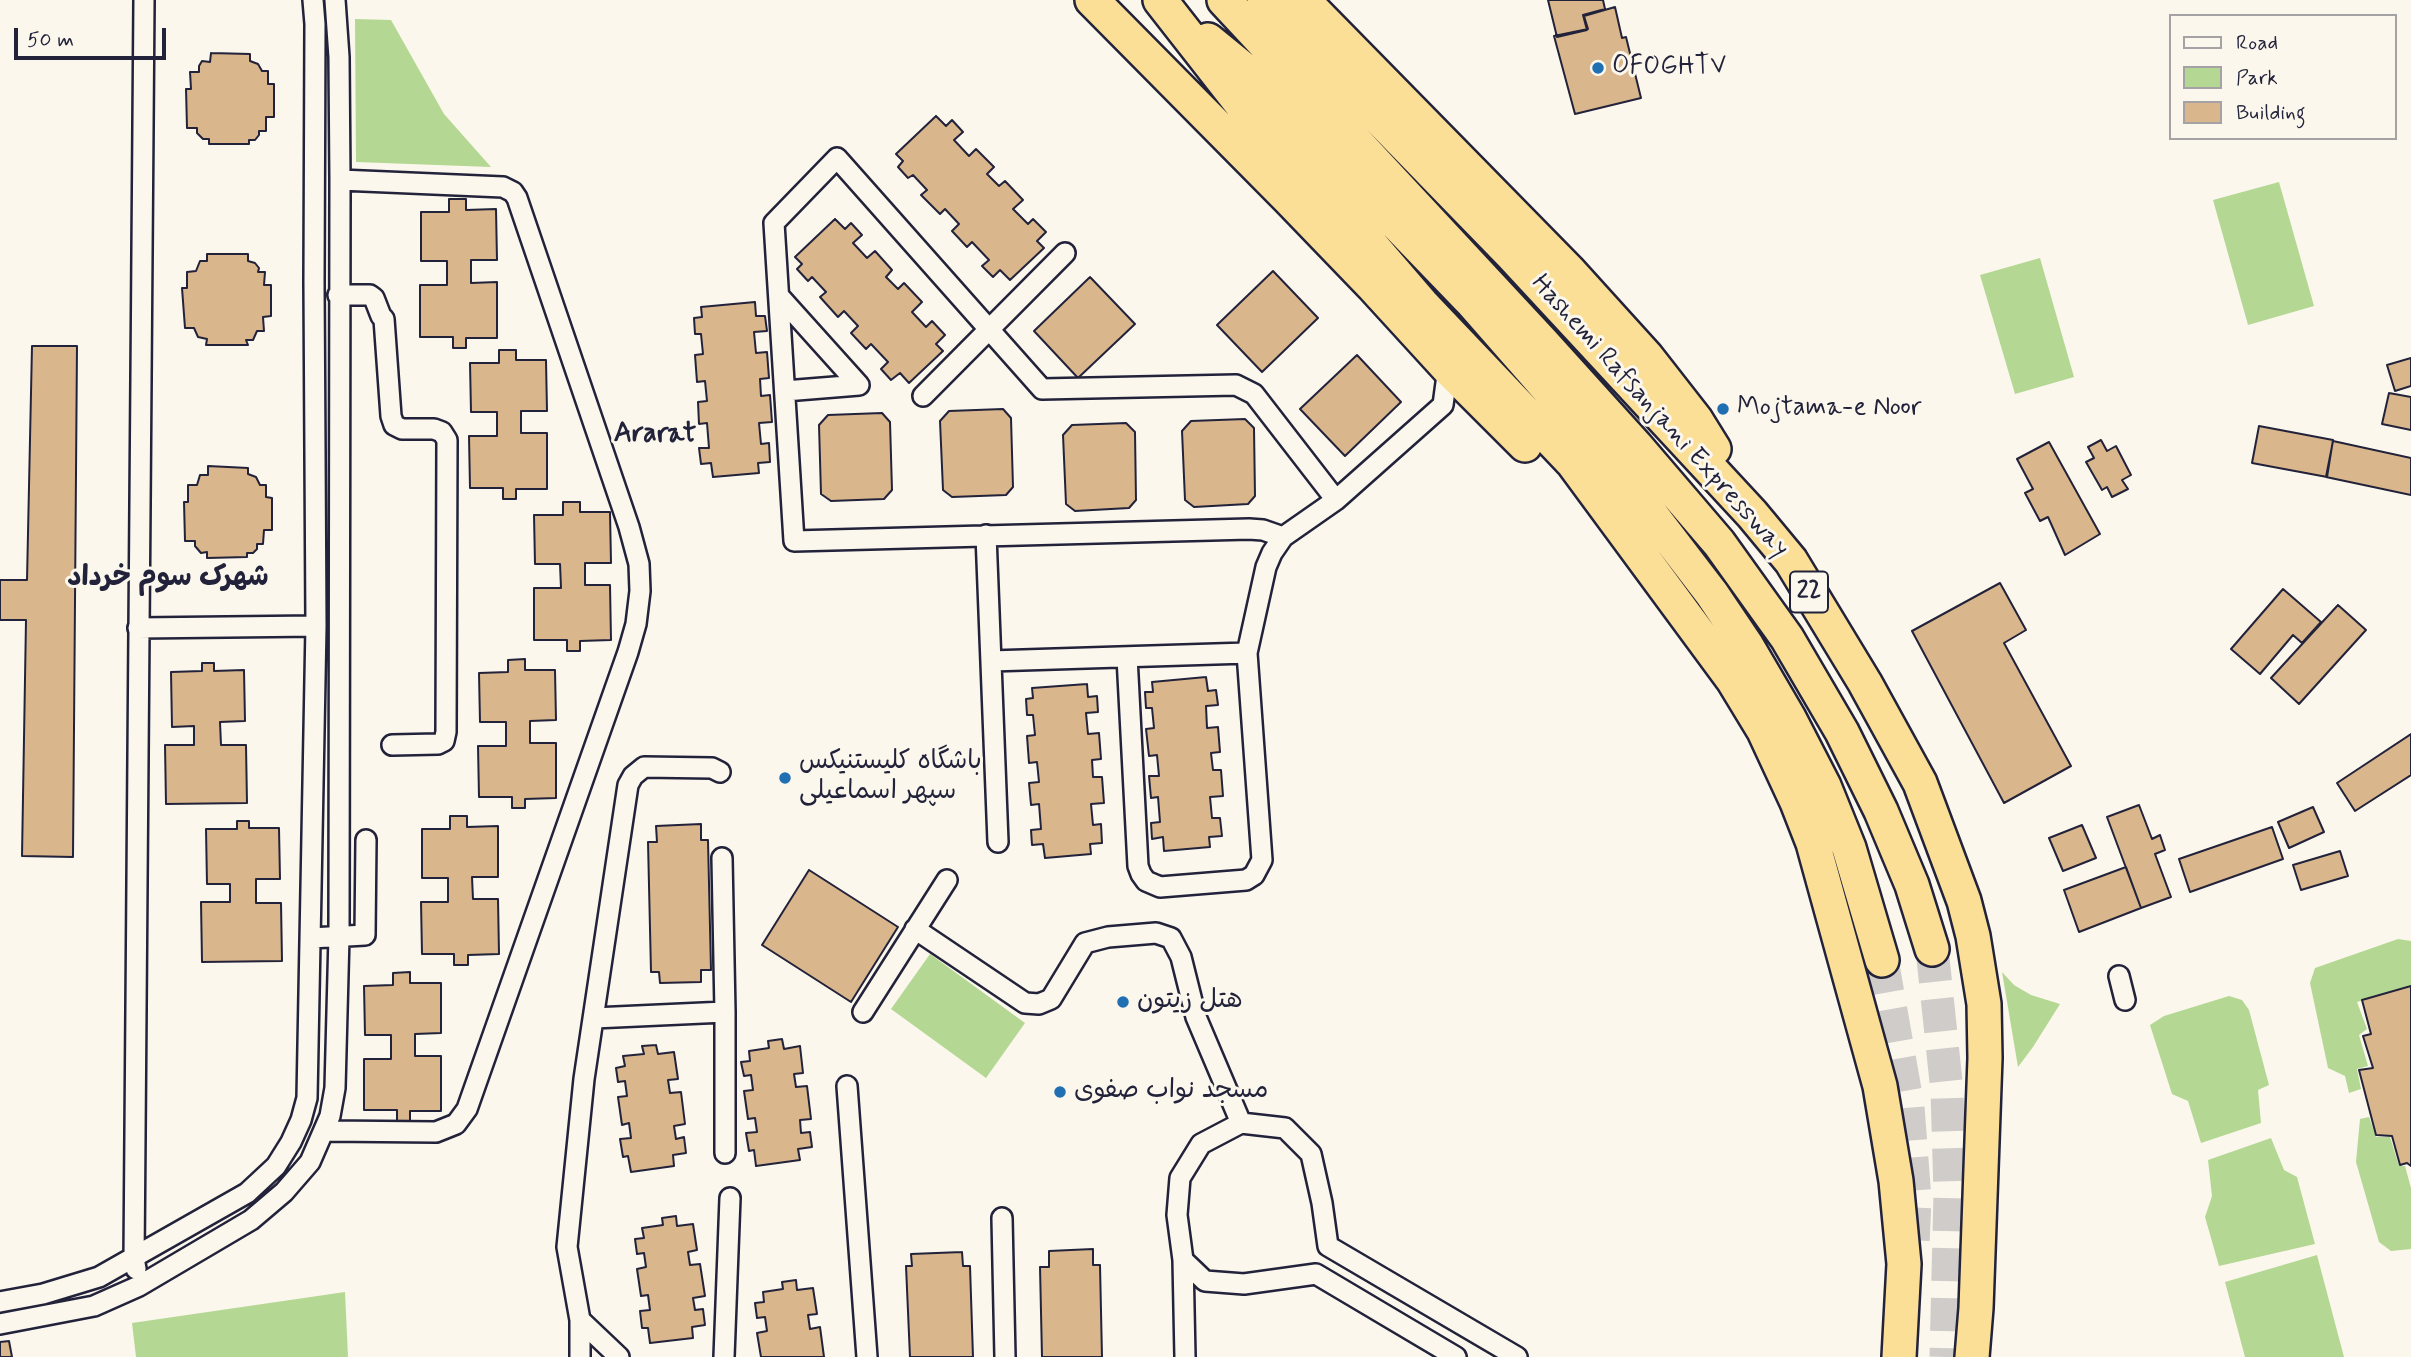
<!DOCTYPE html>
<meta charset="utf-8">
<style>
body{margin:0}
#map{position:relative;width:2411px;height:1357px;overflow:hidden;background:#fbf7ec;font-family:Mynerve,sans-serif}
canvas{display:block}
.legend{position:absolute;left:2169px;top:14px;width:228px;height:126px;box-sizing:border-box;background:#fbf7ec;border:2px solid #a4a2a5;margin:0;padding:9px 12px;list-style:none;font-size:21px;color:#22223b}
.legend li{display:flex;align-items:center;gap:14px;height:35px}
.legend b{width:35px;border:2px solid #a4a2a5}
.scale{position:absolute;left:14px;top:28px;width:152px;height:32px;box-sizing:border-box;border:4px solid #22223b;border-top:0;padding-left:9px;font-size:21px;line-height:24px;white-space:nowrap;color:#22223b;-webkit-text-stroke:5px #fbf7ec;paint-order:stroke}
</style>
<div id="map">
<canvas width="2411" height="1357"></canvas>
<ul class="legend">
<li><b style="height:9px;background:#fbf7ec"></b>Road</li>
<li><b style="height:19px;background:#b4d893"></b>Park</li>
<li><b style="height:19px;background:#d9b68b"></b>Building</li>
</ul>
<div class="scale">50 m</div>
</div>
<script>
const context = document.querySelector('canvas').getContext('2d');
context.lineJoin = 'round';
function fill(path, color) {
  context.fillStyle = color;
  context.fill(path, 'evenodd');
}
function toPath(rows) {
  const path = new Path2D();
  for (const r of rows) {
    path.moveTo(r[0], r[1]);
    for (let i = 2; i < r.length; i += 2) path.lineTo(r[i], r[i + 1]);
  }
  return path;
}
function stroke(path, color, width, dash) {
  context.strokeStyle = color;
  context.lineWidth = width;
  context.lineCap = dash ? 'butt' : 'round';
  context.setLineDash(dash || []);
  context.stroke(path);
}
function label(font, color, halo, rows, align = 'center') {
  context.font = font + ' Mynerve,"Playpen Sans Arabic",sans-serif';
  context.lineWidth = 6;
  context.setLineDash([]);
  context.textBaseline = 'middle';
  context.strokeStyle = halo;
  context.fillStyle = color;
  for (const [text, x, y, turn = 0] of rows) {
    context.save();
    context.translate(x, y);
    context.rotate((+turn || 0) * Math.PI / 180);
    context.textAlign = isNaN(turn) ? turn : align;
    if (halo) context.strokeText(text, 0, 0);
    context.fillText(text, 0, 0);
    context.restore();
  }
}
const green = toPath([
 [355,19,391,20,444,114,491,167,356,162],
 [2279,182,2314,306,2248,325,2213,200],
 [2040,258,2074,377,2015,394,1980,275],
 [2398,939,2411,941,2411,986,2357,1002,2367,1029,2359,1035,2368,1066,2357,1069,2361,1089,2349,1093,2345,1076,2328,1068,2310,983,2315,968],
 [930,954,1025,1023,986,1078,891,1009],
 [2002,972,2014,985,2031,995,2060,1004,2033,1047,2018,1067],
 [2229,996,2242,1000,2249,1010,2269,1085,2258,1090,2261,1123,2201,1143,2188,1101,2172,1094,2150,1025,2164,1016],
 [2369,1117,2376,1137,2390,1137,2399,1166,2405,1166,2411,1188,2411,1249,2391,1251,2379,1242,2356,1162,2360,1119],
 [2271,1138,2284,1170,2297,1177,2315,1244,2219,1266,2205,1217,2212,1196,2208,1160],
 [2317,1255,2344,1357,2245,1357,2225,1282],
 [345,1292,348,1357,136,1357,132,1323]
]);
const building = toPath([
 [1548,0,1603,0,1605,9,1583,15,1587,30,1557,37,1548,0],
 [1615,7,1622,38,1626,37,1641,98,1575,114,1554,36,1588,29,1584,16,1615,7],
 [211,53,250,54,250,61,258,64,262,71,268,71,268,84,274,84,274,117,266,117,266,131,259,131,259,135,255,140,249,140,249,144,209,144,209,139,203,139,197,133,197,128,187,128,186,89,191,89,190,72,199,72,199,66,202,61,210,62,211,53],
 [936,116,946,126,952,120,963,132,954,140,969,156,976,149,994,167,987,174,999,186,1005,181,1023,200,1013,209,1028,224,1033,219,1046,232,1037,241,1044,248,1010,280,1000,270,993,277,982,266,989,260,972,242,967,247,952,231,959,224,945,209,940,214,921,195,927,190,913,175,908,178,898,167,903,161,896,154,936,116],
 [449,199,466,199,466,210,496,209,497,260,471,260,471,283,497,282,497,338,466,338,466,348,453,348,453,337,420,337,420,285,447,285,447,261,421,261,421,212,449,212,449,199],
 [835,219,845,229,851,223,862,235,853,243,867,258,875,251,892,270,886,277,898,289,904,283,922,302,912,312,926,327,932,321,945,335,936,344,943,351,909,383,900,373,891,380,881,369,888,362,871,344,866,349,851,333,858,326,844,311,838,317,820,297,826,292,812,277,808,281,797,269,802,264,795,257,835,219],
 [207,254,248,254,248,261,255,263,259,268,258,272,265,272,264,285,271,285,271,316,263,317,264,331,257,331,253,340,246,340,248,345,206,345,207,339,198,337,194,328,185,328,182,288,187,288,187,272,196,271,200,261,207,261,207,254],
 [1273,271,1318,318,1262,372,1217,325,1273,271],
 [1090,277,1135,324,1078,378,1034,331,1090,277],
 [755,302,756,316,765,316,767,331,754,332,756,353,767,352,769,378,760,379,761,396,770,395,772,422,759,423,761,444,769,443,770,462,758,463,759,473,713,477,711,463,701,464,699,448,709,448,707,423,699,424,698,402,707,401,705,381,697,382,695,355,703,354,701,334,695,334,694,318,702,317,701,307,755,302],
 [32,346,77,346,73,857,22,856,26,620,0,620,0,580,27,580,32,346],
 [499,350,516,350,516,360,546,360,547,411,521,411,521,433,547,433,547,489,516,489,516,499,503,499,503,488,470,488,469,436,497,436,497,412,471,412,470,363,499,363,499,350],
 [1357,355,1401,402,1345,456,1300,409,1357,355],
 [2411,358,2411,386,2395,391,2387,365,2411,358],
 [2389,393,2411,397,2411,430,2382,424,2389,393],
 [1003,409,1011,418,1013,487,1006,495,952,497,943,490,940,421,949,411,1003,409],
 [882,413,890,422,892,490,884,499,831,501,821,494,819,425,828,415,882,413],
 [1245,419,1254,428,1255,496,1248,504,1194,507,1185,500,1182,431,1191,421,1245,419],
 [1126,423,1135,432,1136,500,1129,508,1075,511,1066,504,1063,435,1072,425,1126,423],
 [2259,426,2333,440,2327,477,2252,463,2259,426],
 [2101,440,2107,451,2116,446,2131,475,2122,480,2128,489,2112,497,2107,487,2102,490,2086,462,2094,458,2088,447,2101,440],
 [2333,441,2411,458,2411,495,2326,477,2333,441],
 [2049,442,2100,534,2065,555,2048,517,2040,521,2025,493,2033,489,2017,459,2049,442],
 [208,466,248,468,248,474,256,477,260,485,266,485,266,497,272,498,272,530,264,530,263,544,257,544,257,549,253,553,247,553,247,557,207,558,207,552,201,553,195,546,195,541,185,541,184,502,188,502,188,485,197,485,200,475,208,475,208,466],
 [563,502,580,502,580,512,610,512,611,563,585,563,585,585,610,585,611,640,580,641,580,651,567,651,567,640,534,640,534,588,561,588,560,564,535,564,534,515,563,515,563,502],
 [2000,583,2026,630,2004,643,2071,766,2004,803,1912,631,2000,583],
 [2283,589,2321,622,2302,643,2293,635,2260,674,2231,649,2283,589],
 [2338,605,2366,630,2299,704,2271,678,2338,605],
 [525,659,525,670,555,670,556,720,530,721,530,743,556,743,556,798,525,799,525,808,512,808,512,797,479,797,478,746,506,746,506,722,480,722,479,673,508,672,508,660,525,659],
 [202,663,214,663,214,671,244,670,245,721,220,722,221,745,246,745,247,803,166,804,165,745,194,745,194,726,172,727,171,672,202,671,202,663],
 [1206,677,1208,691,1216,690,1218,705,1206,706,1207,728,1218,727,1220,752,1211,753,1213,770,1221,770,1223,796,1210,797,1212,818,1220,818,1222,836,1209,837,1210,847,1164,851,1163,837,1152,839,1151,823,1160,822,1158,797,1151,798,1149,776,1159,776,1157,755,1149,756,1146,729,1154,728,1152,708,1146,708,1145,692,1153,692,1152,682,1206,677],
 [1087,684,1088,697,1097,696,1098,712,1086,713,1088,734,1099,733,1101,759,1092,760,1093,777,1102,777,1104,803,1091,804,1093,825,1101,824,1102,843,1090,844,1091,854,1045,858,1043,844,1032,845,1031,830,1041,829,1039,804,1031,805,1029,783,1039,782,1037,762,1029,763,1027,736,1035,735,1033,715,1027,715,1026,699,1033,698,1032,688,1087,684],
 [2411,734,2411,775,2355,811,2337,783,2411,734],
 [2139,805,2152,839,2160,835,2165,850,2155,854,2171,897,2141,908,2107,817,2139,805],
 [2313,807,2324,832,2289,848,2278,822,2313,807],
 [450,816,467,816,467,827,498,826,498,877,472,877,473,899,498,899,499,954,468,955,468,965,454,965,454,954,422,954,421,902,448,902,448,878,422,878,422,829,450,829,450,816],
 [237,821,249,821,249,828,279,828,280,879,256,879,256,903,281,903,282,961,202,962,201,902,230,902,230,884,207,884,206,829,237,829,237,821],
 [701,824,701,840,708,840,711,970,701,970,701,982,660,983,659,972,651,972,648,842,657,842,656,826,701,824],
 [2082,825,2096,858,2063,871,2049,838,2082,825],
 [2272,827,2283,859,2190,892,2179,859,2272,827],
 [2340,851,2348,876,2301,890,2293,865,2340,851],
 [2126,867,2141,908,2079,932,2064,890,2126,867],
 [809,870,898,927,851,1002,762,945,809,870],
 [410,972,410,983,441,983,441,1033,415,1034,415,1056,441,1056,441,1111,410,1111,410,1121,397,1121,397,1110,364,1110,364,1059,391,1059,391,1035,365,1035,364,986,393,985,393,973,410,972],
 [2411,986,2411,1166,2407,1163,2400,1165,2392,1136,2376,1135,2359,1070,2373,1068,2363,1036,2371,1034,2362,1000,2411,986],
 [782,1039,784,1049,800,1046,803,1073,794,1074,796,1087,807,1086,811,1119,800,1120,801,1133,810,1132,812,1147,798,1149,800,1160,756,1166,754,1150,749,1151,746,1133,757,1132,755,1118,748,1119,744,1091,753,1090,751,1075,744,1076,741,1062,750,1061,749,1051,769,1048,768,1041,782,1039],
 [656,1045,658,1054,674,1052,678,1079,668,1080,670,1093,681,1092,685,1124,674,1126,676,1139,684,1137,686,1153,673,1155,674,1166,631,1172,628,1156,623,1157,620,1139,631,1138,629,1123,622,1125,618,1097,627,1096,625,1081,618,1082,616,1068,625,1066,623,1056,644,1054,642,1046,656,1045],
 [676,1216,677,1226,693,1224,697,1250,688,1252,690,1265,700,1264,705,1296,693,1298,695,1310,703,1309,705,1325,692,1327,693,1338,650,1343,648,1328,642,1328,640,1311,650,1310,648,1295,641,1296,637,1269,646,1267,644,1253,637,1254,635,1239,644,1238,642,1228,663,1225,662,1218,676,1216],
 [1093,1249,1093,1265,1100,1265,1102,1357,1042,1357,1040,1267,1049,1267,1049,1251,1093,1249],
 [962,1252,963,1266,970,1266,973,1357,910,1357,906,1266,912,1266,911,1254,962,1252],
 [796,1280,797,1290,813,1288,817,1314,808,1315,810,1329,820,1327,824,1357,761,1357,757,1333,767,1331,765,1317,757,1318,755,1303,764,1302,763,1292,783,1289,782,1282,796,1280],
 [9,1341,12,1357,0,1357,0,1342,9,1341]
]);
const highwayTunnel = toPath([
 [1932,949,1947,1091,1950,1193,1946,1357],
 [1882,960,1908,1107,1915,1199,1913,1246]
]);
const street = toPath([
 [338,295,370,295,374,298,381,316,384,319,391,416,394,425,402,429,434,429,442,432,447,440,446,732,444,741,438,744,392,745],
 [779,296,859,385,785,391],
 [923,396,1065,253],
 [986,535,998,842],
 [1283,537,1263,530,1249,529,794,541,774,223,837,158,1042,389,1236,385,1254,394,1336,500],
 [138,628,316,626],
 [1127,657,1138,866,1141,874,1146,881,1160,887,1246,880,1254,875,1262,860,1247,653,1266,567,1272,553,1283,537,1336,500,1443,405,1448,368],
 [991,661,1247,653],
 [722,858,725,1012],
 [915,929,1025,1003,1039,1004,1051,999,1085,943,1108,937,1156,933,1171,938,1181,957,1196,1017,1241,1123],
 [311,938,365,935,366,840],
 [2119,976,2125,1000],
 [863,1012,947,880],
 [594,1018,725,1012,725,1153],
 [847,1086,867,1357],
 [326,1131,436,1132,456,1124,467,1109,628,652,636,624,640,591,639,564,629,527,517,198,513,192,503,187,340,180],
 [1002,1218,1005,1357],
 [1183,1260,1205,1281,1244,1284,1316,1274,1456,1357],
 [136,1269,134,1258,144,0],
 [0,1302,43,1294,99,1277,247,1193,276,1166,291,1142,301,1120,307,1098,316,626,314,282,315,24,313,0],
 [580,1320,580,1357],
 [0,1324,94,1306,139,1286,251,1220,284,1192,310,1162,330,1116,335,1088,339,936,340,180,339,57,335,0],
 [619,1357,580,1320,567,1247,584,1079,628,785,633,776,644,767,712,768,720,772],
 [724,1357,730,1198],
 [1185,1357,1183,1260,1177,1215,1180,1178,1201,1144,1241,1123,1285,1128,1311,1154,1322,1203,1328,1246,1517,1357]
]);
const highway = toPath([
 [1092,0,1289,199,1373,286,1448,368,1525,445],
 [1160,0,1253,119,1348,218,1422,304,1573,463,1733,680,1764,731,1797,802,1813,843,1880,1086,1896,1181,1904,1264,1899,1357],
 [1224,0,1542,342,1636,446,1719,543,1787,638,1842,732,1881,811,1912,885,1932,949],
 [1264,0,1512,255,1752,514,1791,561,1865,683,1920,783,1964,901,1973,936,1984,1004,1985,1058,1976,1308,1972,1357],
 [1303,0,1569,271,1646,356,1696,420,1714,449],
 [1208,40,1262,84,1471,301,1605,454,1712,594,1747,646,1789,718,1824,786,1849,848,1882,960]
]);
const markers = [
 [1598,68,7,"#1f6fb2"],
 [1723,409,7,"#1f6fb2"],
 [785,778,7,"#1f6fb2"],
 [1123,1002,7,"#1f6fb2"],
 [1060,1092,7,"#1f6fb2"]
];
const shields = [
 [1809,592,38]
];
const shieldNames = [
 ["22",1809,592]
];
const poiNames = [
 ["OFOGHTV",1612,68],
 ["Mojtama-e Noor",1737,409],
 ["باشگاه کلیستنیکس",799,763],
 ["سپهر اسماعیلی",799,793],
 ["هتل زیتون",1137,1002],
 ["مسجد نواب صفوی",1074,1092]
];
const streetNames = [
 ["Hashemi Rafsanjani Expressway",1659,417,48]
];
const neighbourhoodNames = [
 ["Ararat",655,435],
 ["شهرک سوم خرداد",168,579]
];
fill(green, '#b4d893');
fill(building, '#d9b68b');
stroke(building, '#22223b', 2);
stroke(highwayTunnel, '#d0ccc9', 33, [33, 17]);
stroke(street, '#22223b', 24);
stroke(highway, '#22223b', 38);
stroke(street, '#fbf7ec', 19);
stroke(highway, '#fbdf96', 33);
for (const [x, y, r, color] of markers) {
  const dot = new Path2D();
  dot.arc(x, y, r, 0, 2 * Math.PI);
  context.fillStyle = color;
  context.fill(dot);
  stroke(dot, '#fbf7ec', 2.5);
}
for (const [x, y, w] of shields) {
  const box = new Path2D();
  box.roundRect(x - w / 2, y - 20.5, w, 41, 5);
  context.fillStyle = '#fbf7ec';
  context.fill(box);
  stroke(box, '#22223b', 2);
}
label('bold 24px', '#22223b', null, shieldNames);
label('26px', '#22223b', '#fbf7ec', poiNames, 'left');
label('26px', '#22223b', '#fbf7ec', streetNames);
label('bold 28px', '#22223b', '#fbf7ec', neighbourhoodNames);
</script>
